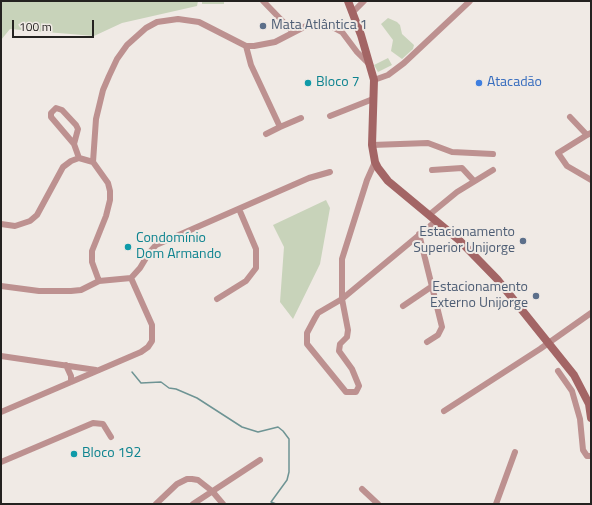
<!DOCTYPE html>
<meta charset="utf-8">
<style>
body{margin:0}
#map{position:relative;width:592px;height:505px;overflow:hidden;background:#f0eae5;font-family:"Titillium Web",sans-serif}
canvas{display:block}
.frame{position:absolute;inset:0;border:2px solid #242220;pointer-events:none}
.scale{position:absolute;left:12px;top:20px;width:82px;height:18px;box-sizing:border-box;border:2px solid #242220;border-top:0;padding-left:5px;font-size:12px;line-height:14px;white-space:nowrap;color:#242220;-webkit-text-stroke:3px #f0eae5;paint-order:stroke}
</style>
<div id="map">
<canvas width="592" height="505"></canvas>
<div class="frame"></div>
<div class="scale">100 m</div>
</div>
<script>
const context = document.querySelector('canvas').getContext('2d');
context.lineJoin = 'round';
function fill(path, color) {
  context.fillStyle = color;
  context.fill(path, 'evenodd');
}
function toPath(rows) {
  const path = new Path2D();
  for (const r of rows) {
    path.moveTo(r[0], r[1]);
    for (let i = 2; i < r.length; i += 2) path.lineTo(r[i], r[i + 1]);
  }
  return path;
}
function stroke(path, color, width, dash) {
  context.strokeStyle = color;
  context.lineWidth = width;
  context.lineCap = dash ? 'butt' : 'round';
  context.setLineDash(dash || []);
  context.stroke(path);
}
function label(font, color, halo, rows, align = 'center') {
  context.font = font + ' "Titillium Web",sans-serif';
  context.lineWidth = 4;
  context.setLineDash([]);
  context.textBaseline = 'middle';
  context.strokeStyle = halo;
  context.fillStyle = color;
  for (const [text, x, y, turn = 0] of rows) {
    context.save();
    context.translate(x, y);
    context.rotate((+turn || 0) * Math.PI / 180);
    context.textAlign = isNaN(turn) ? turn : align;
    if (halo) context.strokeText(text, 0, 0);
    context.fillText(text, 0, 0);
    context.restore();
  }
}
const green = toPath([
 [1,1,198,1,197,6,122,23,94,36,10,29,1,40],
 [202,1,224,1,224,4,202,4],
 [388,18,397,22,400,25,402,34,414,45,413,49,402,59,391,51,393,40,381,24],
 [388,58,392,65,378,72,374,65],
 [326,200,330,208,320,264,293,319,280,302,284,247,273,225]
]);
const stream = toPath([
 [132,372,141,383,161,382,169,388,176,389,197,398,242,427,258,432,278,427,283,431,289,439,289,472,287,480,271,502,276,504]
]);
const street = toPath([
 [263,1,293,32],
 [352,13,364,1],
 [246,46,251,65,280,127,301,118],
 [374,80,388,75,404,63,470,1],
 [330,116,373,99],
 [570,117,587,135,591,133],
 [266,134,280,127],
 [587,135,558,153,567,166,591,180],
 [74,144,78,129,76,125,62,110,56,108,51,113,51,117,74,144,79,158],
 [372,145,428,143,452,152,493,154],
 [93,162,96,119,103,90,109,76,117,59,127,45,146,28,157,22,178,19,199,22,246,46,254,46,275,42,306,26,327,24,342,32,357,52,370,65],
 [375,162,367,180,342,259,342,299,348,330,347,337,340,344,339,351,352,369,359,386,356,392,346,392,307,344,307,333,315,318,318,313,342,299,436,221],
 [432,170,462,168,474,181],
 [429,215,457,192,493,170],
 [1,224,15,226,30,221,37,215,63,167,71,161,79,158,93,162,108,183,110,191,110,200,106,216,92,251,92,262,99,281],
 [419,234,442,327,438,335,427,342],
 [1,286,39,291,71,291,81,290,99,281,131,278,140,268,149,253,156,245,309,178,330,172],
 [217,299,246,281,256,268,256,249,239,209],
 [403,306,431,287],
 [1,356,96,370],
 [66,365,71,376,71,382],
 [558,371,572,391,580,419,583,450,587,456,591,456],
 [444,411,540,349,591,313],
 [1,412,141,352,148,347,152,341,152,325,131,278],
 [1,462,93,423,103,424,111,437],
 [362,489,378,504],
 [156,504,177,484,187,479,192,479,198,480,212,491,223,504],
 [193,504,260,460],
 [496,504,515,452]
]);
const secondary = toPath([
 [348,1,361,35,374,80,372,145,375,162,378,168,388,181,459,240,497,279,574,375,589,404,591,418]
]);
const markers = [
 [263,26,4,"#5c6f8a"],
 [308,83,4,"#0f9aa8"],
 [479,83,4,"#3f7fe0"],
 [523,241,4,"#5c6f8a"],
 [128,247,4,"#0f9aa8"],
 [536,296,4,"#5c6f8a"],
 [74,454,4,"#0f9aa8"]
];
const serviceNames = [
 ["Mata Atlântica 1",271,26,"left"],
 ["Estacionamento",515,233],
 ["Superior Unijorge",515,249],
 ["Estacionamento",528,288],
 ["Externo Unijorge",528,304]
];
const cultureNames = [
 ["Bloco 7",316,83],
 ["Condomínio",136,239],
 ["Dom Armando",136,255],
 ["Bloco 192",82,454]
];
const shopNames = [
 ["Atacadão",487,83]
];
fill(green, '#c8d3ba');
stroke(stream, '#6e9494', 1.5);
stroke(street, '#bd9190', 6);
stroke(secondary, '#a36565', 8);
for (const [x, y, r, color] of markers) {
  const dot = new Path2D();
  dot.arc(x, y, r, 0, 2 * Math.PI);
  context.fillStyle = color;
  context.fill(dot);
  stroke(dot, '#f0eae5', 1.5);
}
label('14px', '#4e5e75', '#f0eae5', serviceNames, 'right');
label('14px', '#0d838f', '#f0eae5', cultureNames, 'left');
label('14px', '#366cbe', '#f0eae5', shopNames, 'left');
</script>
